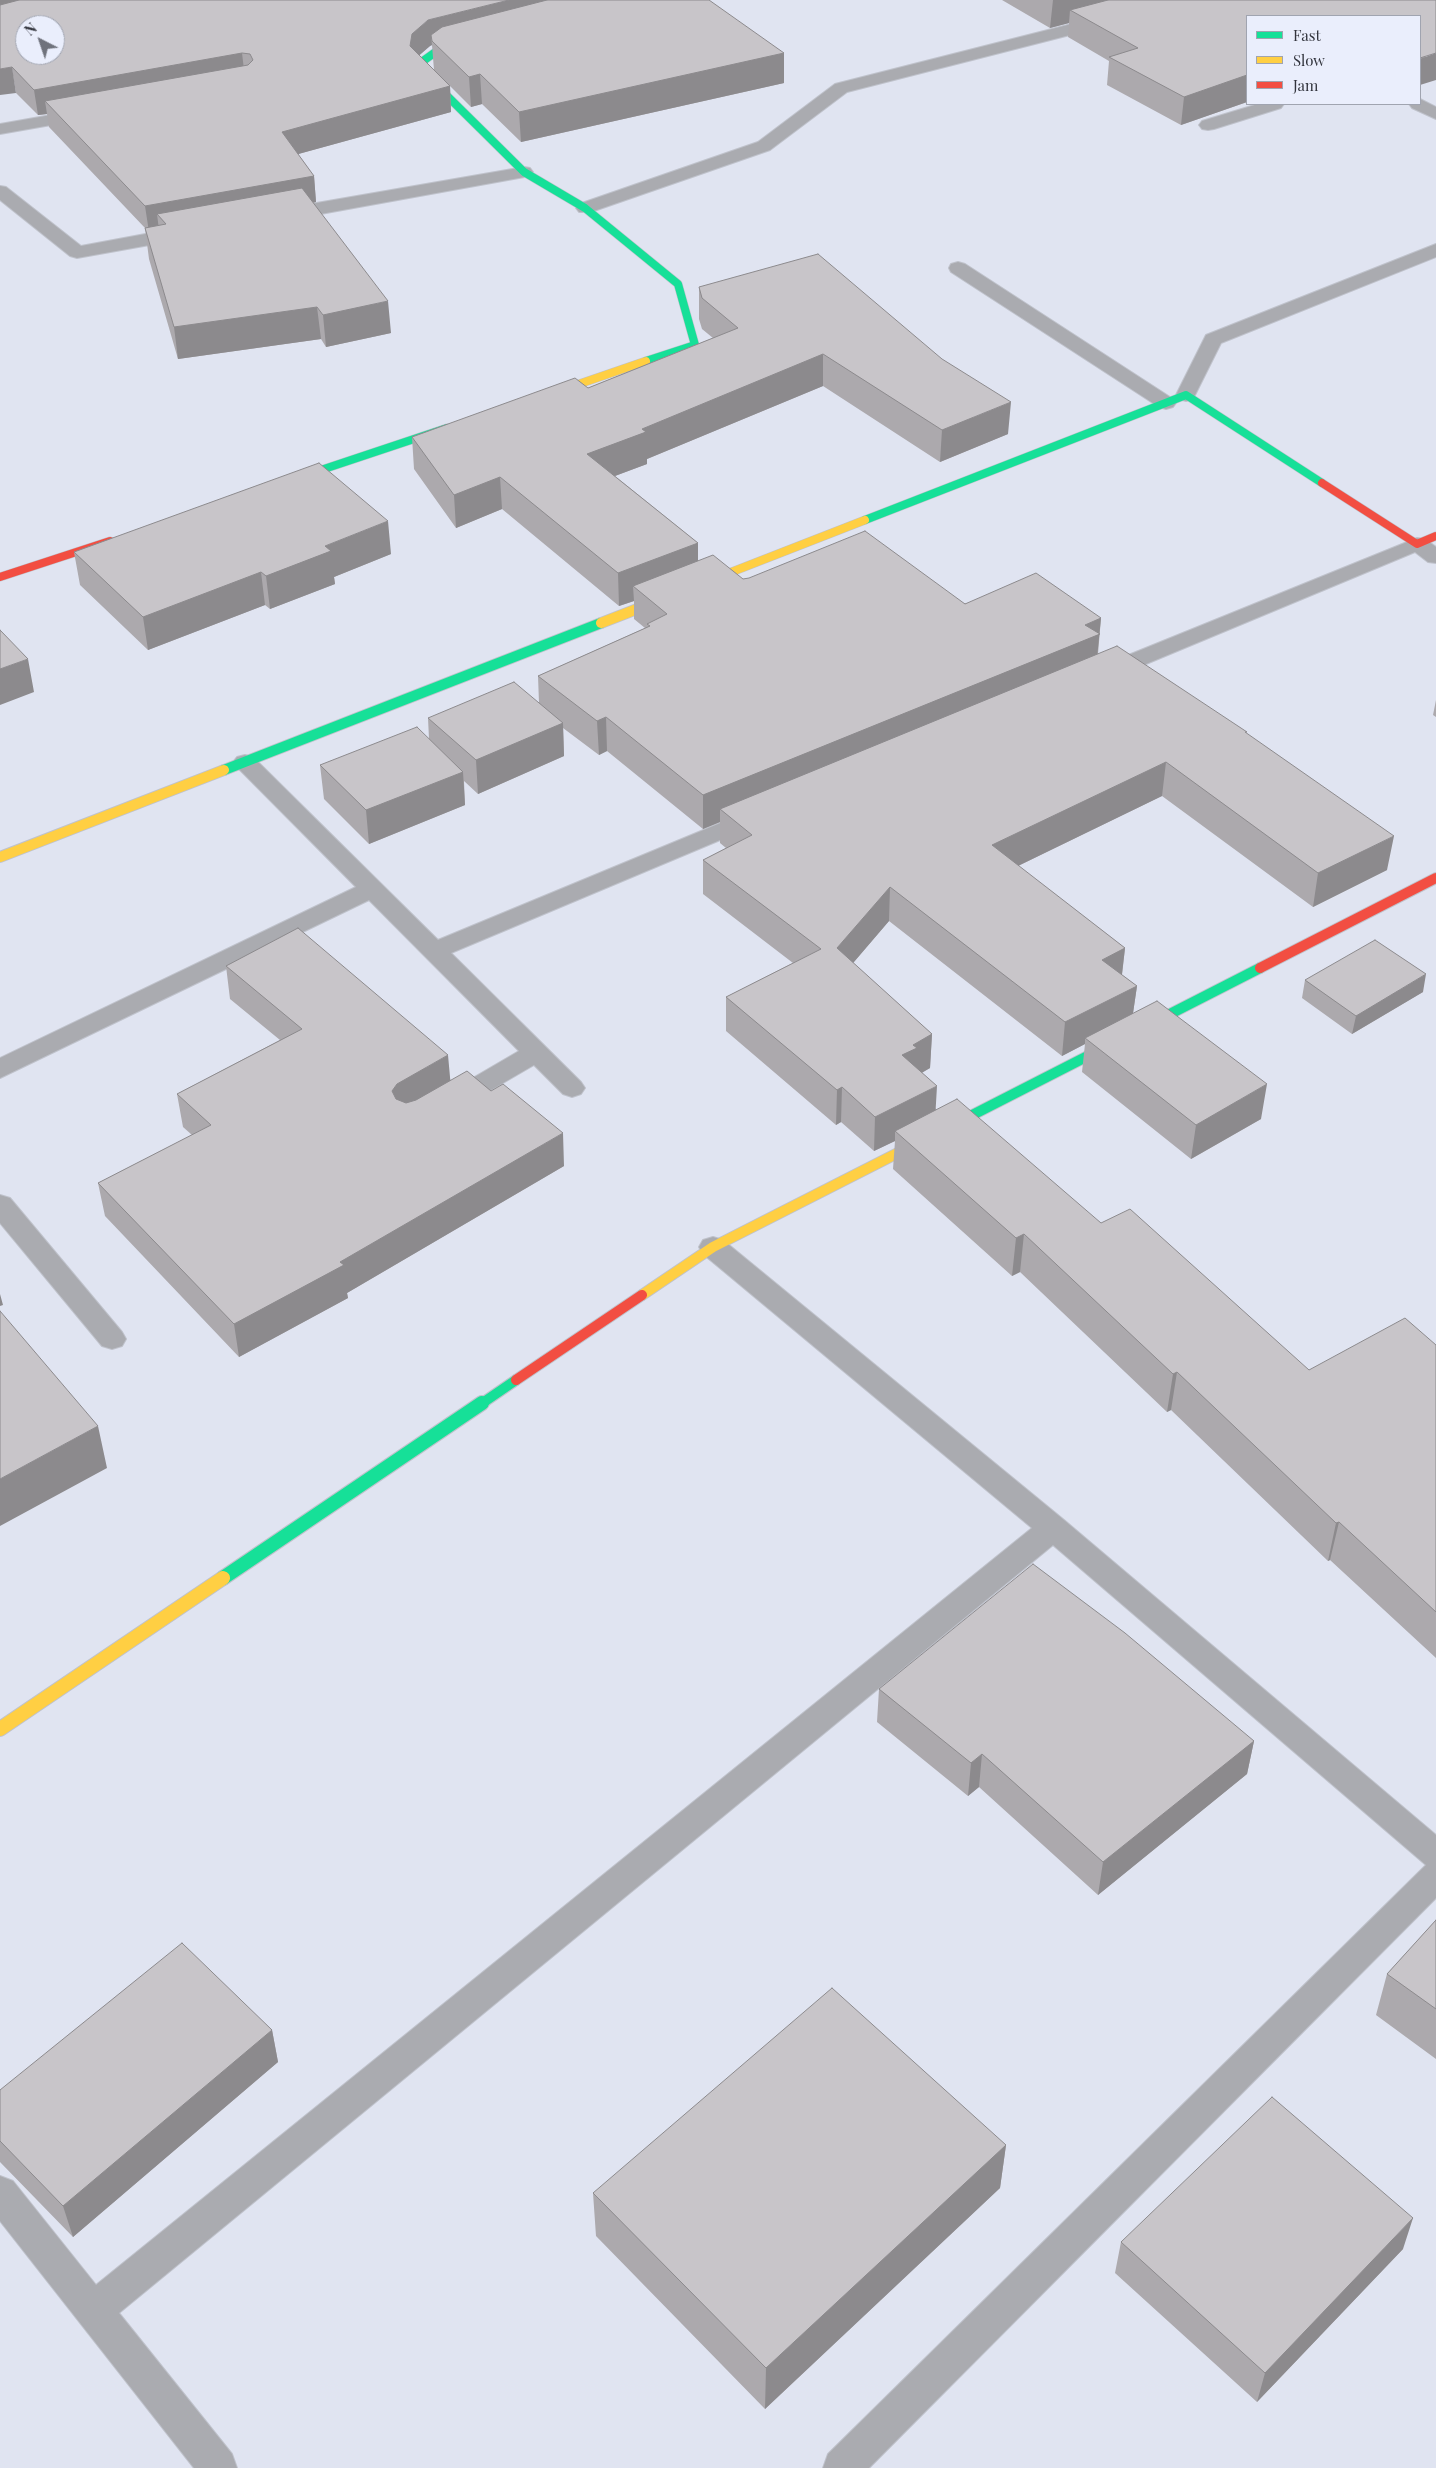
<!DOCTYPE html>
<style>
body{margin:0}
#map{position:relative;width:1436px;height:2468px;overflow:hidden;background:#e0e4f1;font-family:"Playfair Display",serif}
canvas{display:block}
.legend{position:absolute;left:1246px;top:15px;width:175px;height:90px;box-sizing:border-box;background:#eaeefc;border:1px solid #a0a4b0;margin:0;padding:6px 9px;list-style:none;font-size:15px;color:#32343d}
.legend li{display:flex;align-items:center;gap:10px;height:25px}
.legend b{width:25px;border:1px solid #a0a4b0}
.north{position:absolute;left:15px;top:15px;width:50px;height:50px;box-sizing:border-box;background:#eaeefc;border:1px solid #a0a4b0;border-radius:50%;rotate:319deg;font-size:14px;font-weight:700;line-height:20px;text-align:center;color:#32343d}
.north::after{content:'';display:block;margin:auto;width:18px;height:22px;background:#6f727c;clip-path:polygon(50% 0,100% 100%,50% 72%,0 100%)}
</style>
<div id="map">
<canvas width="1436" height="2468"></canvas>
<ul class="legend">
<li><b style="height:6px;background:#16e098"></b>Fast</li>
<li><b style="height:6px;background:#ffcf43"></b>Slow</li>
<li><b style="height:6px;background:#f24e42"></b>Jam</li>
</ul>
<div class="north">N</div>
</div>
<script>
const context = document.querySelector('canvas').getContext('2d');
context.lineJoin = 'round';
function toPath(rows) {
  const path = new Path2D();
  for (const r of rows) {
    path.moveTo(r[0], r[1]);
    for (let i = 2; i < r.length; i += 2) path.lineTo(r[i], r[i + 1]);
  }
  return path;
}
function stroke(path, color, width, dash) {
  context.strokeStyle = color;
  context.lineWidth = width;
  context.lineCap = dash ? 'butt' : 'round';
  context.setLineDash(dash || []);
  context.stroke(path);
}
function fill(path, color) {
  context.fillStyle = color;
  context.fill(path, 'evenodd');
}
const street = toPath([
 [1103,16,1109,17,1111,21,1109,25,847,92,770,150,591,212,579,212,576,208,579,204,758,142,835,84,1103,16],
 [1420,99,1436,107,1436,119,1412,108,1409,104,1420,104,1420,99],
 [1258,104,1284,104,1281,108,1214,129,1208,130,1202,129,1199,125,1202,121,1258,104],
 [85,109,91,110,94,114,91,118,0,134,0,124,85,109],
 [524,167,530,168,533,172,530,176,282,221,276,219,273,215,276,211,282,209,524,167],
 [0,186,6,187,81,246,183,227,190,229,192,233,190,237,183,239,77,258,70,256,0,200,0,186],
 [1436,244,1436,257,1221,343,1193,399,1186,401,1179,399,1176,395,1206,335,1436,244],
 [958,262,965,264,1173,399,1176,403,1173,407,1166,409,1159,407,951,272,949,268,951,264,958,262],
 [1417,538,1425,539,1436,547,1436,563,1428,562,1415,552,1110,679,1102,681,1094,679,1091,674,1094,669,1417,538],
 [245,755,253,757,438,940,747,812,755,810,763,812,767,817,763,822,451,953,581,1082,585,1088,581,1094,572,1097,563,1094,534,1065,460,1108,451,1111,442,1108,438,1102,442,1096,519,1051,369,900,0,1078,0,1058,356,887,237,767,233,762,237,757,245,755],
 [0,1195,10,1198,122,1332,126,1339,122,1346,112,1349,102,1346,0,1223,0,1195],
 [713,1237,723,1240,1064,1520,1436,1835,1436,1898,869,2468,823,2468,828,2454,1426,1865,1053,1545,119,2313,232,2454,237,2468,194,2468,0,2221,0,2176,13,2181,96,2285,1032,1528,703,1254,699,1247,703,1240,713,1237]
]);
const fastFar2 = toPath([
 [468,43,437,51,423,61,423,72,524,172,585,208,678,284,695,345,646,361],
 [291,480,447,428],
 [865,520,1186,395,1322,483]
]);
const fastFar1 = toPath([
 [224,770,601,623],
 [943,1130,1260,968],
 [481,1404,516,1380]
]);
const fast = toPath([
 [223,1578,482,1403]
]);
const slowFar2 = toPath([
 [547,395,646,361],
 [652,603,865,520]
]);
const slowFar1 = toPath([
 [601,623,655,602],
 [0,857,224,770],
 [642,1295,713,1247,943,1130]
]);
const slow = toPath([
 [0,1729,223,1578]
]);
const jamFar1 = toPath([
 [1322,483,1417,544,1436,536],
 [0,577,110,541]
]);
const jam = toPath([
 [1260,968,1436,878],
 [516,1380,642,1295]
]);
const wall = toPath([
 [0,0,784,53,784,83,521,142,482,104,471,107,434,70,432,45,430,46,419,55,450,86,451,112,298,154,314,176,316,202,313,203,391,333,326,347,321,339,178,359,149,259,145,228,49,127,47,114,38,115,16,93],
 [1002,0,1436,0,1420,85,1420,16,1247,16,1247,102,1181,125,1107,85,1109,61,1068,37,1069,23,1050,28],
 [699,287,1008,434,940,462,823,386,647,459,647,464,615,476,698,543,698,561,743,579,1101,618,1098,654,1246,734,1387,870,1313,907,1162,796,1018,866,1125,948,1122,975,1137,986,1133,1013,1261,1119,1191,1159,1082,1072,1085,1044,1062,1056,889,921,853,963,932,1034,930,1068,922,1072,936,1110,1101,1223,1309,1370,1436,1345,1436,1658,1330,1560,1328,1561,1171,1410,1167,1412,1020,1272,1012,1276,893,1169,895,1141,874,1151,841,1122,836,1125,726,1031,726,997,793,963,703,894,703,860,726,848,720,843,720,822,703,829,607,751,599,755,563,728,564,756,478,794,464,781,465,805,369,844,324,799,320,765,429,739,428,718,539,703,538,676,645,628,634,619,634,601,619,606,502,509,456,528,414,469,412,437,588,388,713,338,702,329,699,319],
 [74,552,391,554,334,577,335,584,270,609,265,605,148,650,80,585],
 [1436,700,1436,717,1433,715],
 [226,966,451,1080,564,1166,347,1293,348,1298,239,1357,105,1216,98,1183,192,1135,183,1127,177,1094,280,1040,230,999],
 [1305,980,1423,992,1352,1034,1302,998],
 [879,1689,1254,1741,1247,1774,1098,1895,979,1787,968,1796,877,1722],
 [1436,1920,1436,2059,1376,2015,1387,1974],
 [272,2030,278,2062,73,2237,0,2162,0,2090],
 [1006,2145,1000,2188,765,2409,596,2236,593,2193],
 [1121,2242,1403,2249,1257,2402,1115,2273]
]);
const shadedWall = toPath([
 [0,0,68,0,0,17],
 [509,0,576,0,431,35,432,45,430,46,414,60,410,46,412,34,428,20],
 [1053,0,1159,0,1070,10,1069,23,1050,28],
 [242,53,245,78,45,101,47,114,38,115,34,90],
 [784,53,784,83,521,142,519,112],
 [1436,53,1436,80,1420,85,1420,59],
 [12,67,16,93,0,95,0,69],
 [480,74,482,104,471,107,469,77],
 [1247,75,1247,102,1181,125,1184,97],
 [450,86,451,112,284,158,282,132],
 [314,176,316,202,167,229,166,224,157,214,159,230,149,232,145,206],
 [388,301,391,333,326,347,323,315],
 [317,307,321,339,178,359,174,327],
 [823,354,823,386,647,459,647,464,588,486,587,454,642,429],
 [1011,402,1008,434,940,462,942,430],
 [500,477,502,509,456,528,454,495],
 [388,521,391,554,334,577,335,584,270,609,266,576,325,546],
 [698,543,698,576,633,586,634,601,619,606,618,573],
 [261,572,265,605,148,650,143,617],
 [1101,618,1096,668,720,809,720,822,703,829,703,795],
 [28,659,34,692,0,705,0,669],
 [606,717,607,751,599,755,597,721],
 [563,723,564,756,478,794,476,760],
 [1166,762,1162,796,989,880,992,845],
 [463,772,465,805,369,844,366,810],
 [1394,836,1387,870,1313,907,1318,873],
 [890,887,889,921,836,983,837,948],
 [1125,948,1121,982,1102,960],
 [1426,974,1423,992,1352,1034,1356,1016],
 [1137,986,1132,1020,1085,1038,1085,1044,1062,1056,1065,1022],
 [932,1034,930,1068,915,1077,902,1055,913,1045],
 [448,1055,451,1088,400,1117,392,1091,397,1084],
 [1267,1084,1261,1119,1191,1159,1196,1125],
 [937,1086,935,1120,895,1131,895,1141,874,1151,875,1117],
 [842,1087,841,1122,836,1125,837,1090],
 [563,1133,564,1166,347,1293,348,1298,239,1357,234,1324,340,1262],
 [1024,1234,1020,1272,1012,1276,1016,1238],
 [0,1294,3,1305,0,1306],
 [1177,1372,1171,1410,1167,1412,1173,1374],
 [98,1426,107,1468,0,1526,0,1479],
 [1339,1522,1330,1560,1328,1561,1336,1523],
 [1254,1741,1247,1774,1098,1895,1103,1862],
 [982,1754,979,1787,968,1796,971,1763],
 [272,2030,278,2062,73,2237,63,2206],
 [1006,2145,1000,2188,765,2409,766,2368],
 [1413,2218,1403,2249,1257,2402,1265,2373]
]);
const building = toPath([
 [19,0,509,0,428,20,412,34,410,46,450,86,282,132,314,176,145,206,45,101,248,65,253,60,250,54,242,53,34,90,12,67,0,69,0,5,19,0],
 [25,25,55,25,55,55,25,55,25,25],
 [547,0,709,0,784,53,519,112,480,74,469,77,432,41,431,35,442,27,547,0],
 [1108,0,1436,0,1436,53,1420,58,1420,16,1247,16,1247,75,1184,97,1109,57,1138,48,1070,10,1108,0],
 [302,188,388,301,323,315,317,307,174,327,145,228,166,224,157,214,302,188],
 [818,254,942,359,1011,402,942,430,823,354,642,429,646,432,587,454,698,543,618,573,500,477,454,495,412,437,575,378,588,388,738,328,702,298,699,287,818,254],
 [319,463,388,521,325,546,331,551,266,576,261,572,143,617,74,552,319,463],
 [865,531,965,604,1036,573,1101,618,1085,625,1100,634,703,795,606,717,597,721,538,676,650,626,647,624,667,614,633,586,713,555,743,579,749,578,865,531],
 [0,630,28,659,0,669,0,630],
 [1117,646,1247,732,1245,732,1394,836,1318,873,1166,762,992,845,1125,948,1102,960,1137,986,1065,1022,890,887,837,948,932,1034,913,1045,917,1048,902,1055,937,1086,875,1117,842,1087,837,1090,726,997,821,949,703,860,752,835,720,809,1117,646],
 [514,682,563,723,476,760,428,718,514,682],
 [417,727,463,772,366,810,320,765,417,727],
 [298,928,448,1055,397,1084,392,1091,396,1099,406,1103,416,1100,467,1071,491,1091,503,1084,563,1133,340,1262,344,1265,234,1324,98,1183,211,1125,177,1094,302,1029,226,966,298,928],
 [1375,940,1426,974,1356,1016,1305,980,1375,940],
 [1157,1001,1267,1084,1196,1125,1085,1038,1157,1001],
 [957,1099,1101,1223,1130,1209,1309,1370,1405,1318,1436,1345,1436,1612,1339,1522,1336,1523,1177,1372,1173,1374,1024,1234,1016,1238,895,1131,957,1099],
 [0,1311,98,1426,0,1479,0,1311],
 [1033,1564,1125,1633,1254,1741,1103,1862,982,1754,971,1763,879,1689,1033,1564],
 [1436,1920,1436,2009,1387,1974,1436,1920],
 [182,1943,272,2030,63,2206,0,2141,0,2090,182,1943],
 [832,1988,1006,2145,766,2368,593,2193,832,1988],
 [1272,2097,1413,2218,1265,2373,1121,2242,1272,2097]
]);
stroke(street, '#bfc2cb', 2);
stroke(fastFar2, '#bfc2cb', 9);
stroke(fastFar1, '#bfc2cb', 12);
stroke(fast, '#bfc2cb', 16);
stroke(slowFar2, '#bfc2cb', 9);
stroke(slowFar1, '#bfc2cb', 12);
stroke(slow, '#bfc2cb', 16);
stroke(jamFar1, '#bfc2cb', 9);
stroke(jam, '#bfc2cb', 12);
fill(street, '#aaabb0');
stroke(fastFar2, '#16e098', 8);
stroke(fastFar1, '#16e098', 10);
stroke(fast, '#16e098', 14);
stroke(slowFar2, '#ffcf43', 8);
stroke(slowFar1, '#ffcf43', 10);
stroke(slow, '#ffcf43', 14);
stroke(jamFar1, '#f24e42', 8);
stroke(jam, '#f24e42', 10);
fill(wall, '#aca9ad');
fill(shadedWall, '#8c8a8d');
fill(building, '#c8c5c9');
stroke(building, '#8c8a8d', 1);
</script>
